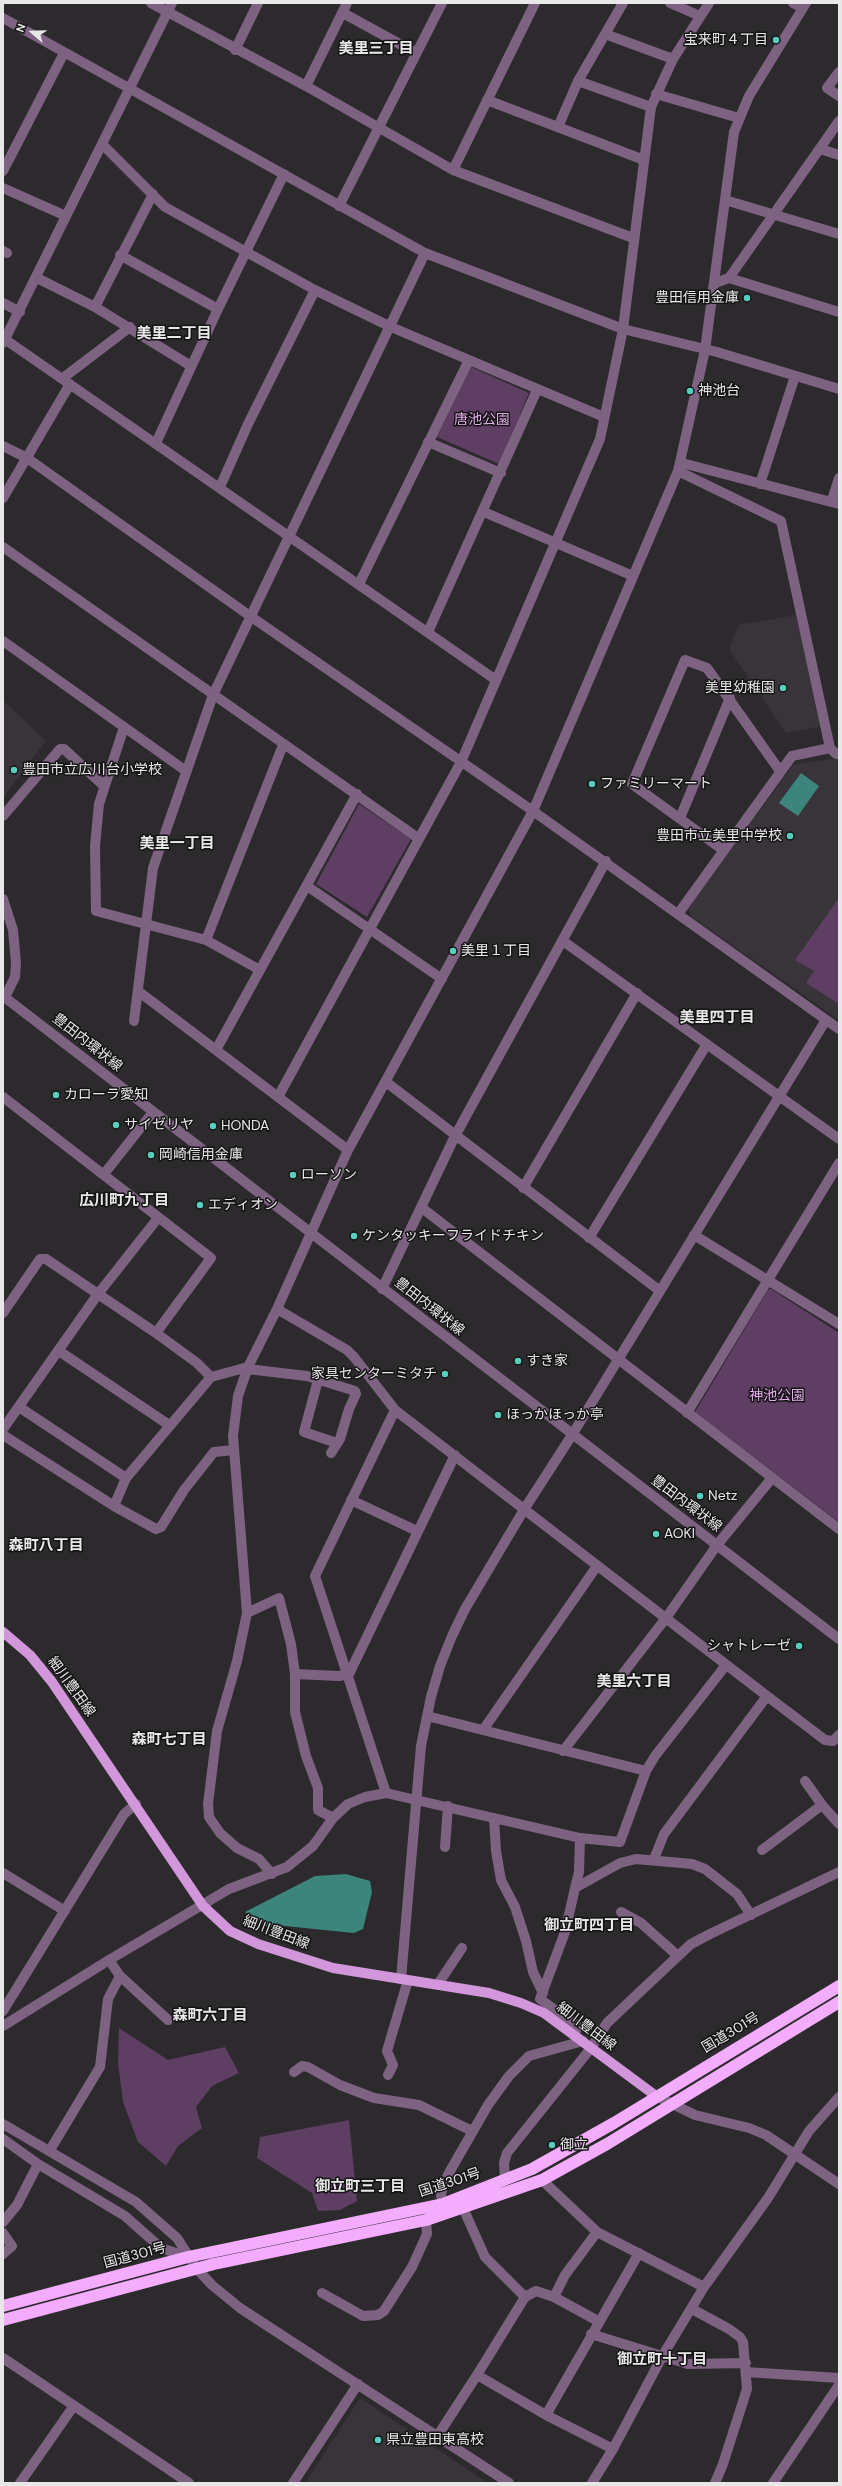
<!DOCTYPE html>
<meta charset="utf-8">
<style>
body{margin:0}
#map{position:relative;width:842px;height:2486px;overflow:hidden;background:#2c2a2c;font-family:"DM Sans",sans-serif}
canvas{display:block}
.frame{position:absolute;inset:0;border:4px solid #e9e8e9;pointer-events:none}
.north{position:absolute;left:12px;top:12px;width:40px;height:40px;-webkit-text-stroke:3px #141314;paint-order:stroke;rotate:290deg;font-size:11px;font-weight:700;line-height:16px;text-align:center;color:#e9e8e9}
.north::after{content:'';display:block;margin:auto;width:14px;height:18px;background:#e9e8e9;clip-path:polygon(50% 0,100% 100%,50% 72%,0 100%)}
</style>
<div id="map">
<canvas width="842" height="2486"></canvas>
<div class="frame"></div>
<div class="north">N</div>
</div>
<script>
const context = document.querySelector('canvas').getContext('2d');
context.lineJoin = 'round';
function fill(path, color) {
  context.fillStyle = color;
  context.fill(path, 'evenodd');
}
function toPath(rows) {
  const path = new Path2D();
  for (const r of rows) {
    path.moveTo(r[0], r[1]);
    for (let i = 2; i < r.length; i += 2) path.lineTo(r[i], r[i + 1]);
  }
  return path;
}
function stroke(path, color, width, dash) {
  context.strokeStyle = color;
  context.lineWidth = width;
  context.lineCap = dash ? 'butt' : 'round';
  context.setLineDash(dash || []);
  context.stroke(path);
}
function label(font, color, halo, rows, align = 'center') {
  context.font = font + ' "DM Sans","Noto Sans JP",sans-serif';
  context.lineWidth = 3;
  context.setLineDash([]);
  context.textBaseline = 'middle';
  context.strokeStyle = halo;
  context.fillStyle = color;
  for (const [text, x, y, turn = 0] of rows) {
    context.save();
    context.translate(x, y);
    context.rotate((+turn || 0) * Math.PI / 180);
    context.textAlign = isNaN(turn) ? turn : align;
    if (halo) context.strokeText(text, 0, 0);
    context.fillText(text, 0, 0);
    context.restore();
  }
}
const built = toPath([
 [796,615,820,727,786,733,729,649,739,625],
 [3,700,46,741,3,798],
 [839,758,839,1020,692,917,688,908,794,764],
 [360,2398,488,2483,305,2483]
]);
const green = toPath([
 [471,367,529,393,499,464,437,437],
 [359,804,411,839,367,917,316,884],
 [839,898,839,1004,806,983,814,971,795,960],
 [771,1289,839,1333,839,1522,695,1412,768,1290],
 [119,2028,168,2060,225,2047,239,2073,212,2086,196,2107,202,2128,178,2146,166,2166,138,2142,123,2102,118,2063],
 [349,2120,357,2201,340,2210,318,2211,312,2193,257,2158,260,2137]
]);
const water = toPath([
 [801,773,819,786,798,816,779,803],
 [346,1874,370,1881,372,1892,363,1929,354,1933,275,1925,269,1928,245,1912,315,1876]
]);
const minor = toPath([
 [151,3,306,86,453,170,633,238],
 [670,3,700,16],
 [793,3,803,8],
 [343,13,416,53],
 [3,18,425,253,623,329,717,352,839,389],
 [605,34,673,59],
 [235,50,258,3],
 [839,72,827,88,839,96],
 [578,81,651,107],
 [306,86,347,3],
 [656,94,739,118],
 [487,100,644,160],
 [558,127,578,81,623,3],
 [103,145,165,207,315,290,391,327,604,417],
 [820,149,839,155],
 [453,170,535,3],
 [3,171,64,53],
 [3,188,66,216],
 [725,200,839,234],
 [339,206,442,3],
 [3,251,7,253],
 [120,255,218,309],
 [37,278,95,307,191,366],
 [729,278,839,312],
 [715,283,729,278,839,121],
 [3,303,20,312],
 [95,307,153,194],
 [6,340,496,680],
 [3,343,172,3],
 [63,378,130,327],
 [428,442,501,473],
 [156,443,218,309,284,174],
 [3,446,27,458,250,616,533,811,839,1029],
 [682,463,839,504],
 [678,471,781,521,830,748,836,754,839,754],
 [760,484,795,376],
 [220,487,248,424,315,290],
 [3,498,70,384],
 [832,500,839,478],
 [484,512,633,576],
 [3,547,418,838],
 [359,584,469,360],
 [428,632,537,390],
 [3,641,186,771],
 [124,727,99,804,95,846,96,911,206,940,260,970],
 [3,816,60,749,64,749,104,786],
 [680,818,730,698],
 [723,850,632,784,685,660,707,668,780,771],
 [307,886,442,979],
 [3,899,13,930,16,963,15,977,5,997],
 [678,914,792,756,830,748],
 [206,940,283,745],
 [563,941,839,1139],
 [138,991,348,1150],
 [3,996,839,1639],
 [134,1021,153,868,213,695,425,253],
 [217,1048,357,794],
 [386,1082,660,1291],
 [3,1097,211,1258,156,1333],
 [278,1097,461,762,600,439,623,329,651,107,673,59,709,3],
 [104,1174,153,1112],
 [523,1188,637,993],
 [422,1208,839,1529],
 [694,1235,839,1324],
 [589,1238,707,1044],
 [382,1289,455,1136,606,861],
 [277,1309,347,1350,354,1357,395,1410,767,1696,825,1740,833,1741,839,1735],
 [3,1313,40,1259,46,1259,156,1333,197,1363,211,1377],
 [59,1351,169,1425],
 [247,1369,307,1376,355,1391,356,1394,349,1409,340,1439,331,1453],
 [318,1380,304,1432,337,1443],
 [19,1407,126,1478],
 [687,1413,839,1163],
 [3,1429,98,1294,158,1218],
 [3,1435,114,1506],
 [234,1450,214,1452,184,1490,161,1527,156,1529,114,1506,126,1478,211,1377,248,1367],
 [351,1500,417,1531],
 [247,1613,279,1598,291,1644,295,1674,295,1712,306,1756,318,1788,318,1810,333,1818],
 [295,1674,339,1676,349,1674,455,1455],
 [427,1716,646,1771],
 [483,1730,597,1566],
 [563,1751,666,1618,717,1545,772,1478],
 [805,1781,822,1805,839,1824],
 [386,1793,315,1576,395,1410],
 [494,1818,496,1851,501,1880,515,1907,526,1941,533,1972,543,1993],
 [445,1847,448,1806],
 [762,1850,822,1805],
 [654,1859,664,1834,767,1696],
 [3,1873,65,1911],
 [272,1874,259,1859,237,1848,220,1833,209,1817,208,1804,217,1731,237,1661,247,1613,233,1436,238,1396,248,1367,277,1309,348,1150,533,811,678,471,705,350,734,132,749,96,806,3],
 [575,1888,579,1872,580,1838],
 [621,1912,641,1923,678,1956],
 [120,1976,168,2020],
 [401,1979,421,1746,431,1697,440,1666,452,1636,465,1609,525,1508,572,1435,826,1020],
 [438,1984,462,1948],
 [3,2011,124,1814,136,1804],
 [3,2026,109,1960,229,1889,287,1867,313,1846,333,1818,348,1804,365,1797,386,1793,580,1838,620,1842,646,1771,655,1756,726,1665],
 [574,2035,578,2026,540,1999,565,1932,575,1888,620,1863,636,1859,692,1864,705,1869,737,1894,751,1915],
 [294,2072,302,2066,308,2067,340,2085,374,2098,419,2105,472,2131],
 [388,2075,393,2065,387,2051,408,1980],
 [656,2096,695,2115,749,2128,766,2135,839,2184],
 [3,2124,136,2202,177,2238,197,2269,212,2285,240,2308,509,2483],
 [3,2139,38,2164,125,2216,161,2248,188,2257],
 [50,2150,100,2067,108,1999,120,1976,109,1960],
 [505,2180,504,2163,507,2153,591,2048,607,2023,678,1956,691,1944,710,1934,839,1872],
 [542,2180,597,2232,704,2287],
 [443,2204,441,2195,443,2185,450,2171,488,2105,509,2076,529,2056,583,2041],
 [463,2208,485,2257,525,2297],
 [3,2222,17,2205,38,2164],
 [597,2232,565,2275,554,2297,536,2291,525,2297,477,2375,546,2415,613,2449],
 [3,2233,12,2246,3,2254],
 [322,2293,363,2316,378,2315,384,2311,412,2267,427,2234,426,2220],
 [554,2297,598,2321],
 [692,2309,729,2329,740,2337,743,2342,747,2389,723,2464,715,2483],
 [591,2334,688,2364,746,2363],
 [3,2358,189,2483],
 [746,2372,839,2378],
 [546,2415,639,2253],
 [438,2435,477,2375],
 [20,2483,73,2407],
 [293,2483,358,2384],
 [592,2483,613,2449,663,2355,704,2287,768,2198,809,2131,839,2097],
 [773,2483,839,2385]
]);
const major = toPath([
 [3,1632,30,1655,52,1682,203,1906,230,1931,258,1944,333,1968,489,1993,521,2003,544,2013,656,2096]
]);
const highway = toPath([
 [3,2306,188,2257,443,2204,532,2169,614,2123,839,1986],
 [3,2320,214,2264,426,2220,542,2180,607,2144,839,2002]
]);
const markers = [
 [776,40,4,"#58cebf"],
 [747,298,4,"#58cebf"],
 [690,391,4,"#58cebf"],
 [783,688,4,"#58cebf"],
 [14,770,4,"#58cebf"],
 [592,784,4,"#58cebf"],
 [790,836,4,"#58cebf"],
 [453,951,4,"#58cebf"],
 [56,1095,4,"#58cebf"],
 [116,1125,4,"#58cebf"],
 [213,1126,4,"#58cebf"],
 [151,1155,4,"#58cebf"],
 [293,1175,4,"#58cebf"],
 [200,1205,4,"#58cebf"],
 [354,1236,4,"#58cebf"],
 [518,1361,4,"#58cebf"],
 [445,1374,4,"#58cebf"],
 [498,1415,4,"#58cebf"],
 [700,1496,4,"#58cebf"],
 [656,1534,4,"#58cebf"],
 [799,1646,4,"#58cebf"],
 [552,2145,4,"#58cebf"],
 [378,2440,4,"#58cebf"]
];
const poiNames = [
 ["宝来町４丁目",768,40,"right"],
 ["豊田信用金庫",739,298,"right"],
 ["神池台",698,391],
 ["美里幼稚園",775,688,"right"],
 ["豊田市立広川台小学校",22,770],
 ["ファミリーマート",600,784],
 ["豊田市立美里中学校",782,836,"right"],
 ["美里１丁目",461,951],
 ["カローラ愛知",64,1095],
 ["サイゼリヤ",124,1125],
 ["HONDA",221,1126],
 ["岡崎信用金庫",159,1155],
 ["ローソン",301,1175],
 ["エディオン",208,1205],
 ["ケンタッキーフライドチキン",362,1236],
 ["すき家",526,1361],
 ["家具センターミタチ",437,1374,"right"],
 ["ほっかほっか亭",506,1415],
 ["Netz",708,1496],
 ["AOKI",664,1534],
 ["シャトレーゼ",791,1646,"right"],
 ["御立",560,2145],
 ["県立豊田東高校",386,2440]
];
const parkNames = [
 ["唐池公園",482,420],
 ["神池公園",777,1396]
];
const streetNames = [
 ["豊田内環状線",87,1043,38],
 ["豊田内環状線",429,1307,38],
 ["豊田内環状線",686,1504,37],
 ["細川豊田線",71,1687,54],
 ["細川豊田線",276,1933,21],
 ["細川豊田線",586,2027,37],
 ["国道301号",731,2033,-31],
 ["国道301号",450,2183,-18],
 ["国道301号",135,2256,-15]
];
const neighbourhoodNames = [
 ["美里三丁目",376,49],
 ["美里二丁目",174,334],
 ["美里一丁目",177,844],
 ["美里四丁目",717,1018],
 ["広川町九丁目",124,1201],
 ["森町八丁目",46,1546],
 ["美里六丁目",634,1682],
 ["森町七丁目",169,1740],
 ["御立町四丁目",589,1926],
 ["森町六丁目",210,2016],
 ["御立町三丁目",360,2187],
 ["御立町十丁目",662,2360]
];
fill(built, '#39333a');
fill(green, '#5e3e63');
fill(water, '#3c857c');
stroke(minor, '#7e6282', 10);
stroke(major, '#d297db', 10);
stroke(highway, '#f4acfe', 12);
for (const [x, y, r, color] of markers) {
  const dot = new Path2D();
  dot.arc(x, y, r, 0, 2 * Math.PI);
  context.fillStyle = color;
  context.fill(dot);
  stroke(dot, '#141314', 1.5);
}
label('14px', '#e9e8e9', '#141314', poiNames, 'left');
label('14px', '#e3aceb', '#141314', parkNames);
label('14px', '#e9e8e9', '#141314', streetNames);
label('bold 15px', '#e9e8e9', '#141314', neighbourhoodNames);
</script>
